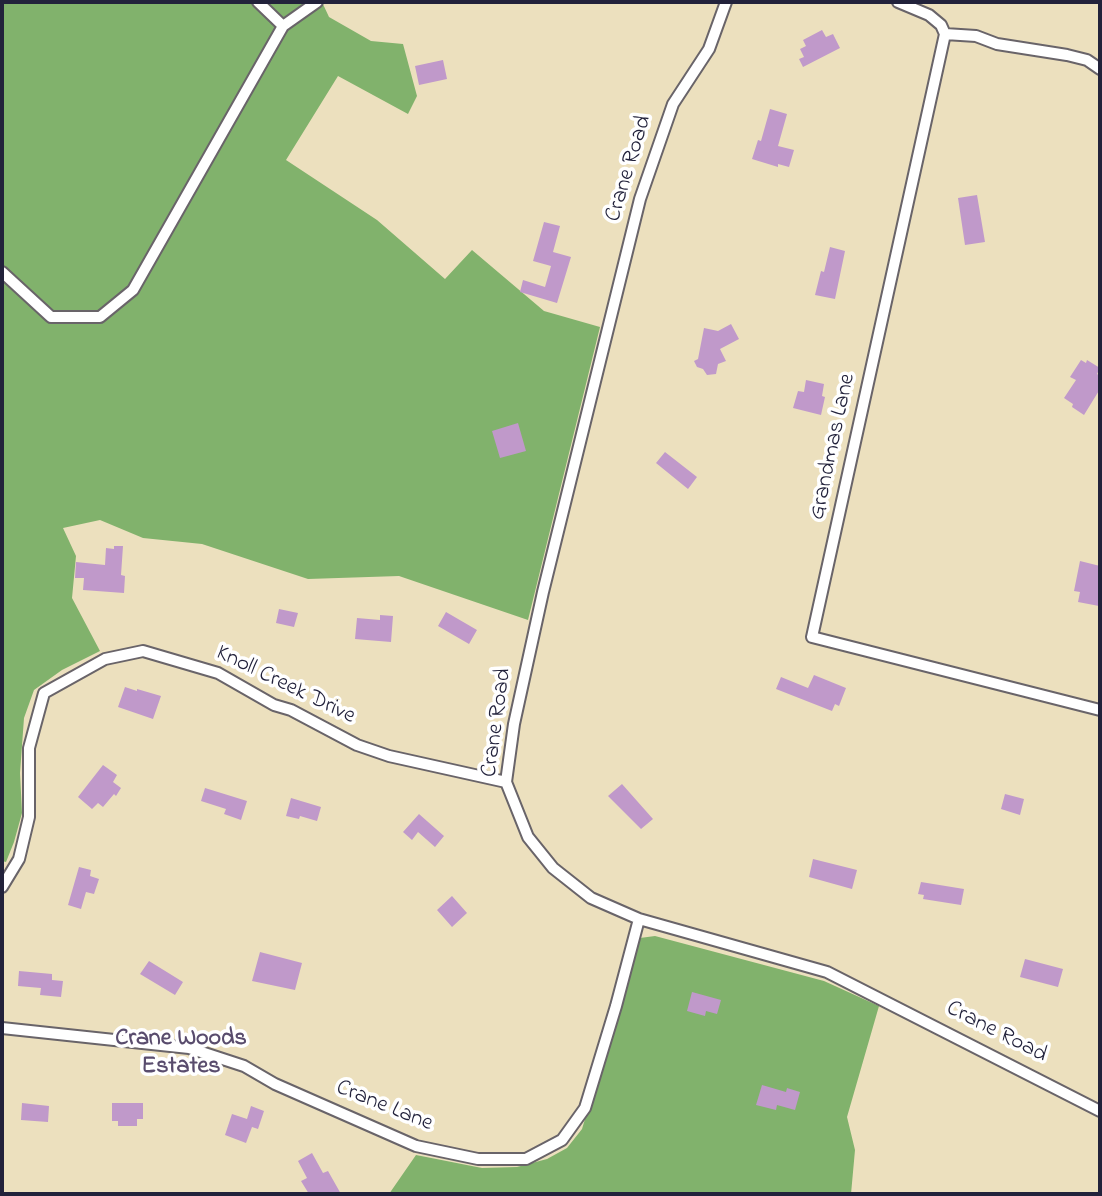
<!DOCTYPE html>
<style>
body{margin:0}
#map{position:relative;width:1102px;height:1196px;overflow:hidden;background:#ece0be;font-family:"Indie Flower",sans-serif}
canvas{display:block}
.frame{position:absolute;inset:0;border:4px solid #22223b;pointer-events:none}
</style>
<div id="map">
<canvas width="1102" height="1196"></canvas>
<div class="frame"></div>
</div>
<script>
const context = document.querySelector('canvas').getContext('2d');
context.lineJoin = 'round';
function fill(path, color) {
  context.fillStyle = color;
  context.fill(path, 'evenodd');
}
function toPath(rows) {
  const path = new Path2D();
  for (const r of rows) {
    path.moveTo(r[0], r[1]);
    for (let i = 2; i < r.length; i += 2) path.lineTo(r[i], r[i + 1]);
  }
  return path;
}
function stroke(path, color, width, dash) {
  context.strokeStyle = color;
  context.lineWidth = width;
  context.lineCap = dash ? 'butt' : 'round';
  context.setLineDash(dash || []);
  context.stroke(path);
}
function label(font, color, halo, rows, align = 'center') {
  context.font = font + ' "Indie Flower",sans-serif';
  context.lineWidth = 7;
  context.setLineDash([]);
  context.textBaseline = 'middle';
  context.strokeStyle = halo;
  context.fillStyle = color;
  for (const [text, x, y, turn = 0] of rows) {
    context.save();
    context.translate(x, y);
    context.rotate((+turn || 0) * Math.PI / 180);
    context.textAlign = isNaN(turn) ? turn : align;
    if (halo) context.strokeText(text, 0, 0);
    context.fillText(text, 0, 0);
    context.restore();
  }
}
const forest = toPath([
 [2,2,322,2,329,17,371,41,403,44,417,96,408,114,338,76,286,160,377,220,445,279,472,250,544,311,600,327,528,620,399,576,308,579,202,544,143,538,100,520,63,528,76,556,72,598,100,651,62,670,34,690,24,718,20,773,22,813,14,842,6,862,2,861],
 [655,936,824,981,879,1006,847,1117,855,1150,851,1194,389,1194,416,1155,482,1168,517,1167,547,1159,567,1148,582,1129,640,938]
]);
const building = toPath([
 [822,30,826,37,833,34,840,48,803,67,799,59,804,57,800,49,806,46,803,40],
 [443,60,447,79,419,85,415,66],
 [770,109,787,114,778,146,794,150,789,167,778,164,778,167,752,159,758,140,761,141],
 [977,195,985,242,965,245,958,198],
 [544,222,560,226,553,252,571,257,557,303,520,292,523,280,545,287,551,266,533,261],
 [830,247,845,251,835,299,815,295,821,271,824,272],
 [731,324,739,339,720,349,726,361,718,364,716,374,707,375,703,369,697,367,694,361,698,359,704,328,718,331],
 [1081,360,1086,363,1087,360,1100,368,1097,374,1100,376,1100,389,1084,415,1072,407,1073,404,1064,398,1076,380,1070,377],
 [806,380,824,384,822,396,825,397,821,415,793,408,798,391,804,392],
 [518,423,526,451,500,458,492,431],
 [665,452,697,477,688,489,656,463],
 [114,546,123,546,121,575,125,576,124,593,83,590,84,578,75,578,76,562,105,565,106,548,114,549],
 [1080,561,1100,566,1099,606,1078,602,1080,592,1074,591],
 [279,609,298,613,294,627,276,623],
 [446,612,477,630,469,644,438,626],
 [380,615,393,616,391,642,355,639,357,618,380,620],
 [814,675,846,688,839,706,835,704,832,711,776,689,781,677,808,688],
 [125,687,137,691,137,689,161,696,153,719,118,707],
 [103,765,117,775,113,782,121,788,116,796,114,794,103,807,98,803,92,809,78,797],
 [622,784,653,819,641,829,608,796],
 [205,788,247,801,241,820,224,814,226,809,201,801],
 [1005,794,1024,799,1020,815,1001,809],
 [291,798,321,807,317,821,300,816,299,819,286,816],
 [419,814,444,836,435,847,418,832,412,840,403,832],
 [813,859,857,870,852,889,809,877],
 [79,867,91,870,90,876,99,879,94,894,86,892,81,909,68,905],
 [921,882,964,889,961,905,923,899,924,895,918,894],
 [452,896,467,913,452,927,437,910],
 [260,952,302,963,295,990,252,981],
 [1025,959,1063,969,1058,987,1020,977],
 [149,961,183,982,175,995,140,974],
 [19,971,52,974,52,980,63,981,61,997,40,995,41,988,18,986],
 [692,992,721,1000,717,1014,706,1011,705,1016,687,1011],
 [762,1085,786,1092,787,1088,800,1092,795,1110,777,1105,776,1110,756,1105],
 [22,1103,49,1106,48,1122,21,1120],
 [112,1103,143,1103,143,1119,137,1119,137,1126,118,1126,118,1121,112,1121],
 [251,1106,264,1111,258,1129,252,1127,246,1143,225,1135,232,1114,247,1119],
 [312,1153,323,1173,328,1171,341,1194,309,1194,301,1181,307,1178,298,1161]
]);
const street = toPath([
 [258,2,283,26],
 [726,2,709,49,673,104,640,199,543,592,514,724,506,782,528,837,553,868,591,898,639,919,827,972,1100,1111],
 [898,2,929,15,941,25,945,34,812,637,1100,710],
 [945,34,976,36,997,44,1067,55,1087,60,1100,69],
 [2,272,51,317,100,317,133,290,283,26,317,2],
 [2,887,19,859,29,817,29,748,44,693,105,659,143,651,218,673,274,705,291,710,357,745,389,756,506,782],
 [2,1028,189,1048,244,1066,275,1084,416,1146,478,1159,526,1159,562,1140,585,1108,616,1006,639,919]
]);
const streetNames = [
 ["Crane Road",630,169,-73],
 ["Grandmas Lane",834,447,-78],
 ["Knoll Creek Drive",285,686,26],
 ["Crane Road",498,723,-82],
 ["Crane Road",996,1033,27],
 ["Crane Lane",384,1107,22]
];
const neighbourhoodNames = [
 ["Crane Woods",181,1040],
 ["Estates",181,1068]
];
fill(forest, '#81b26c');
fill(building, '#c099ca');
stroke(street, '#696469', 14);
stroke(street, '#fff', 10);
label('23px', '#22223b', '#fff', streetNames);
label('bold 24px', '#594c6d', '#fff', neighbourhoodNames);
</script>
